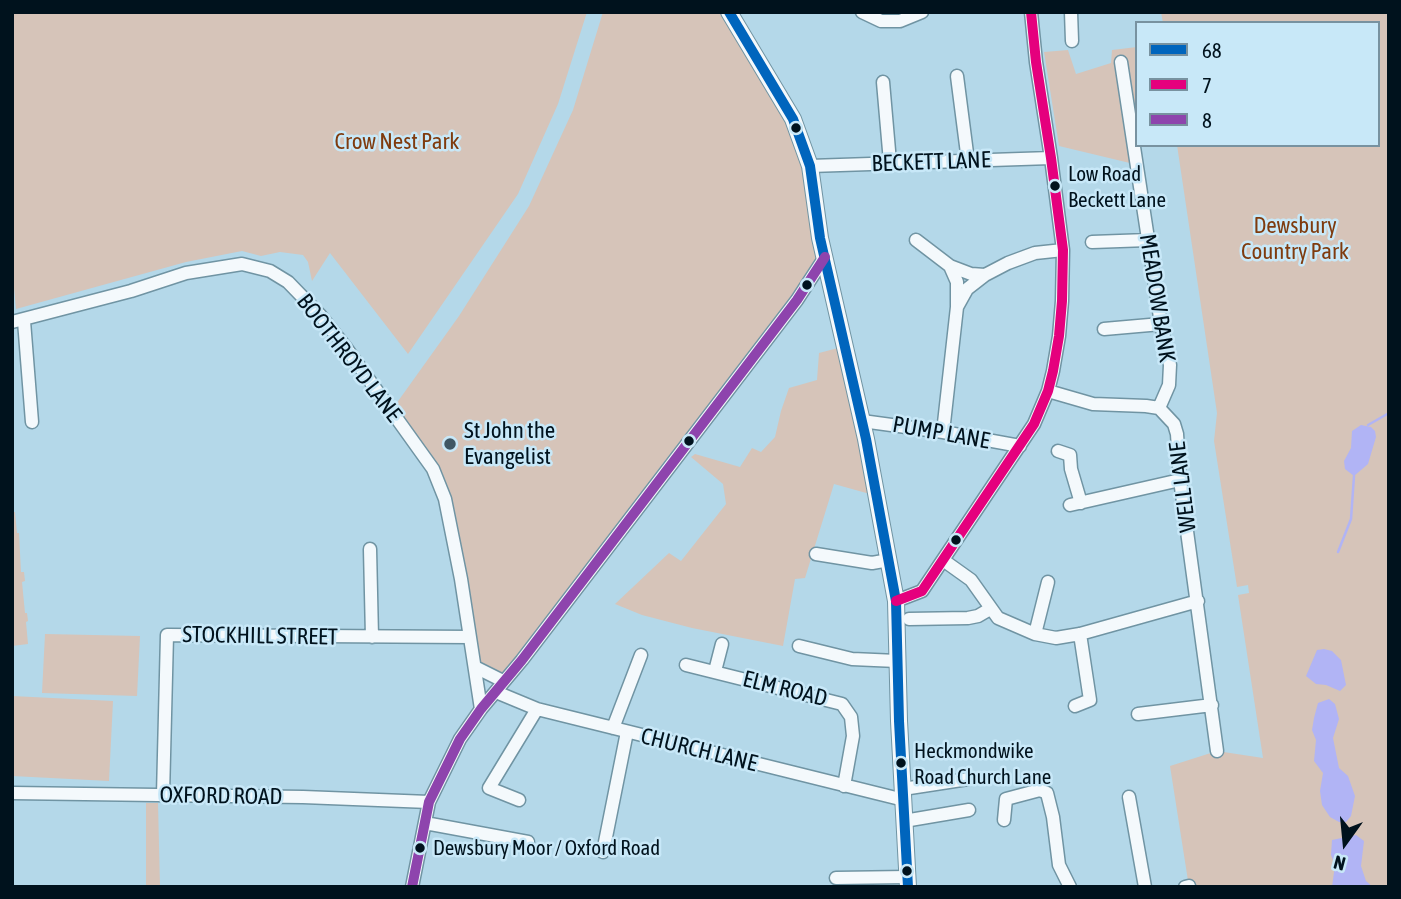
<!DOCTYPE html>
<style>
body{margin:0}
#map{position:relative;width:1401px;height:899px;overflow:hidden;background:#b4d8e9;font-family:"Asap Condensed",sans-serif}
canvas{display:block}
.frame{position:absolute;inset:0;border:14px solid #00121d;pointer-events:none}
.legend{position:absolute;left:1135px;top:21px;width:245px;height:126px;box-sizing:border-box;background:#c8e8f8;border:2px solid #7892a0;margin:0;padding:9px 12px;list-style:none;font-size:21px;color:#00121d}
.legend li{display:flex;align-items:center;gap:14px;height:35px}
.legend b{width:35px;border:2px solid #7892a0}
.north{position:absolute;left:1310px;top:808px;width:70px;height:70px;-webkit-text-stroke:5px #c8e8f8;paint-order:stroke;rotate:195deg;font-size:19px;font-weight:700;line-height:28px;text-align:center;color:#00121d}
.north::after{content:'';display:block;margin:auto;width:24px;height:32px;background:#00121d;clip-path:polygon(50% 0,100% 100%,50% 72%,0 100%)}
</style>
<div id="map">
<canvas width="1401" height="899"></canvas>
<div class="frame"></div>
<ul class="legend">
<li><b style="height:9px;background:#0065bd"></b>68</li>
<li><b style="height:9px;background:#e5007d"></b>7</li>
<li><b style="height:9px;background:#8e44ad"></b>8</li>
</ul>
<div class="north">N</div>
</div>
<script>
const context = document.querySelector('canvas').getContext('2d');
context.lineJoin = 'round';
function fill(path, color) {
  context.fillStyle = color;
  context.fill(path, 'evenodd');
}
function toPath(rows) {
  const path = new Path2D();
  for (const r of rows) {
    path.moveTo(r[0], r[1]);
    for (let i = 2; i < r.length; i += 2) path.lineTo(r[i], r[i + 1]);
  }
  return path;
}
function stroke(path, color, width, dash) {
  context.strokeStyle = color;
  context.lineWidth = width;
  context.lineCap = dash ? 'butt' : 'round';
  context.setLineDash(dash || []);
  context.stroke(path);
}
function label(font, color, halo, rows, align = 'center') {
  context.font = font + ' "Asap Condensed",sans-serif';
  context.lineWidth = 5;
  context.setLineDash([]);
  context.textBaseline = 'middle';
  context.strokeStyle = halo;
  context.fillStyle = color;
  for (const [text, x, y, turn = 0] of rows) {
    context.save();
    context.translate(x, y);
    context.rotate((+turn || 0) * Math.PI / 180);
    context.textAlign = isNaN(turn) ? turn : align;
    if (halo) context.strokeText(text, 0, 0);
    context.fillText(text, 0, 0);
    context.restore();
  }
}
const green = toPath([
 [587,12,558,104,518,194,408,354,330,253,312,281,308,262,303,255,280,252,261,256,242,251,186,262,16,309,12,267,12,13],
 [603,12,729,12,793,119,825,257,797,300,661,466,522,660,503,681,475,667,445,499,391,411,459,316,529,206,573,110],
 [1161,12,1389,12,1389,887,1189,887,1170,766,1217,751,1263,758,1238,595,1249,593,1248,585,1237,587,1214,441,1217,413,1177,145,1378,145,1378,23,1163,23],
 [1137,47,1137,145,1148,145,1131,147,1134,164,1059,146,1044,52,1068,50,1076,74,1111,63,1112,50],
 [838,348,877,496,834,484,805,578,795,579,783,646,692,628,642,615,615,604,669,553,681,561,726,504,723,484,691,457,695,454,740,467,752,448,761,452,775,437,781,411,789,388,817,380,819,353],
 [12,512,15,512,17,533,19,533,21,572,24,572,25,581,22,582,25,613,27,613,28,621,26,622,28,644,12,646],
 [45,634,140,636,137,696,42,693],
 [12,696,113,701,109,781,12,776],
 [146,803,158,803,160,887,146,887]
]);
const water = toPath([
 [1361,425,1371,427,1375,431,1376,437,1368,464,1354,476,1345,469,1344,461,1351,448,1352,431],
 [1324,649,1332,651,1341,660,1346,685,1340,691,1326,685,1316,684,1306,676,1317,650],
 [1329,699,1335,704,1339,719,1333,738,1339,768,1348,776,1355,796,1351,816,1346,822,1339,822,1330,817,1322,805,1320,791,1323,773,1314,761,1316,740,1312,730,1314,718,1318,703],
 [1356,835,1364,841,1361,866,1366,881,1373,887,1332,887,1335,865,1331,855,1332,840]
]);
const stream = toPath([
 [1368,425,1389,413],
 [1338,552,1351,519,1354,476]
]);
const minor = toPath([
 [862,12,881,21,900,21,922,12],
 [1071,12,1072,41],
 [1121,62,1161,324,1170,365,1169,385,1159,408],
 [957,76,968,161],
 [883,82,890,162],
 [810,166,1051,158],
 [916,240,950,266,971,274,985,275],
 [1092,242,1148,240],
 [950,266,957,282,957,306],
 [24,321,32,422],
 [12,322,131,291,186,273,242,264,270,271,288,282,320,315,347,349,433,469,445,499,461,579,481,709],
 [1104,329,1161,324],
 [1048,391,1093,404,1146,406,1159,408,1174,424,1177,434,1180,480,1217,751],
 [862,421,943,432,1020,446],
 [943,432,957,307,967,289,985,275,1008,263,1035,253,1063,250],
 [1058,451,1070,455,1071,469,1081,503],
 [1070,505,1180,480],
 [370,549,372,637],
 [816,554,872,563,889,560],
 [943,560,971,580,998,618,1035,634,1056,638,1080,634,1198,601],
 [896,601,922,591,1034,424,1048,391,1053,371,1059,336,1062,301,1063,250,1051,158,1036,62,1031,12],
 [909,619,968,618,978,616,990,609],
 [1035,634,1048,582],
 [799,646,852,659,897,661],
 [686,665,842,704,851,717,853,736,844,786],
 [475,667,503,681],
 [715,671,722,644],
 [496,692,537,709,904,800],
 [1075,706,1090,700,1080,634],
 [1138,714,1212,705],
 [613,728,641,655],
 [903,789,968,779],
 [12,793,303,797,429,802],
 [163,795,167,635,470,637],
 [1129,797,1145,887],
 [519,800,489,788,537,709],
 [1004,820,1006,799,1040,790,1047,793,1053,817,1059,865,1070,887],
 [904,821,969,810],
 [425,823,528,842],
 [603,852,627,732],
 [836,878,907,877],
 [412,887,429,802,460,739,481,709,522,660,797,300,825,257],
 [1185,887,1189,886]
]);
const major = toPath([
 [729,12,793,119,810,166,820,238,866,439,896,601,899,721,908,887]
]);
const bus1 = toPath([
 [729,12,793,119,810,166,820,238,866,439,896,601,899,721,908,887]
]);
const bus2 = toPath([
 [896,601,922,591,1034,424,1048,391,1053,371,1059,336,1062,301,1063,250,1051,158,1036,62,1031,12]
]);
const bus3 = toPath([
 [412,887,429,802,460,739,481,709,522,660,797,300,825,257]
]);
const markers = [
 [796,128,6,"#00121d"],
 [1055,186,6,"#00121d"],
 [807,285,6,"#00121d"],
 [689,441,6,"#00121d"],
 [450,444,7,"#3f5764"],
 [956,540,6,"#00121d"],
 [901,763,6,"#00121d"],
 [420,848,6,"#00121d"],
 [907,871,6,"#00121d"]
];
const busNames = [
 ["Low Road",1068,174],
 ["Beckett Lane",1068,200],
 ["Heckmondwike",914,751],
 ["Road Church Lane",914,777],
 ["Dewsbury Moor / Oxford Road",433,848]
];
const parkNames = [
 ["Crow Nest Park",397,142],
 ["Dewsbury",1295,226],
 ["Country Park",1295,252]
];
const streetNames = [
 ["BECKETT LANE",931,162,-2],
 ["MEADOW BANK",1157,298,81],
 ["BOOTHROYD LANE",349,358,52],
 ["PUMP LANE",941,433,10],
 ["WELL LANE",1183,487,-97],
 ["STOCKHILL STREET",260,636,1],
 ["ELM ROAD",785,689,14],
 ["CHURCH LANE",699,750,14],
 ["OXFORD ROAD",221,796,1]
];
const poiNames = [
 ["St John the",464,431],
 ["Evangelist",464,457]
];
fill(green, '#d6c4b9');
fill(water, '#b1b4f5');
stroke(stream, '#b1b4f5', 2.5);
stroke(minor, '#7094a3', 15);
stroke(major, '#7094a3', 18);
stroke(minor, '#f4f9fc', 12);
stroke(major, '#f4f9fc', 16);
stroke(bus1, '#0065bd', 10);
stroke(bus2, '#e5007d', 10);
stroke(bus3, '#8e44ad', 10);
for (const [x, y, r, color] of markers) {
  const dot = new Path2D();
  dot.arc(x, y, r, 0, 2 * Math.PI);
  context.fillStyle = color;
  context.fill(dot);
  stroke(dot, '#c8e8f8', 2.5);
}
label('21px', '#00121d', '#c8e8f8', busNames, 'left');
label('23px', '#7f3b0e', '#c8e8f8', parkNames);
label('23px', '#00121d', '#c8e8f8', streetNames);
label('23px', '#00121d', '#c8e8f8', poiNames, 'left');
</script>
